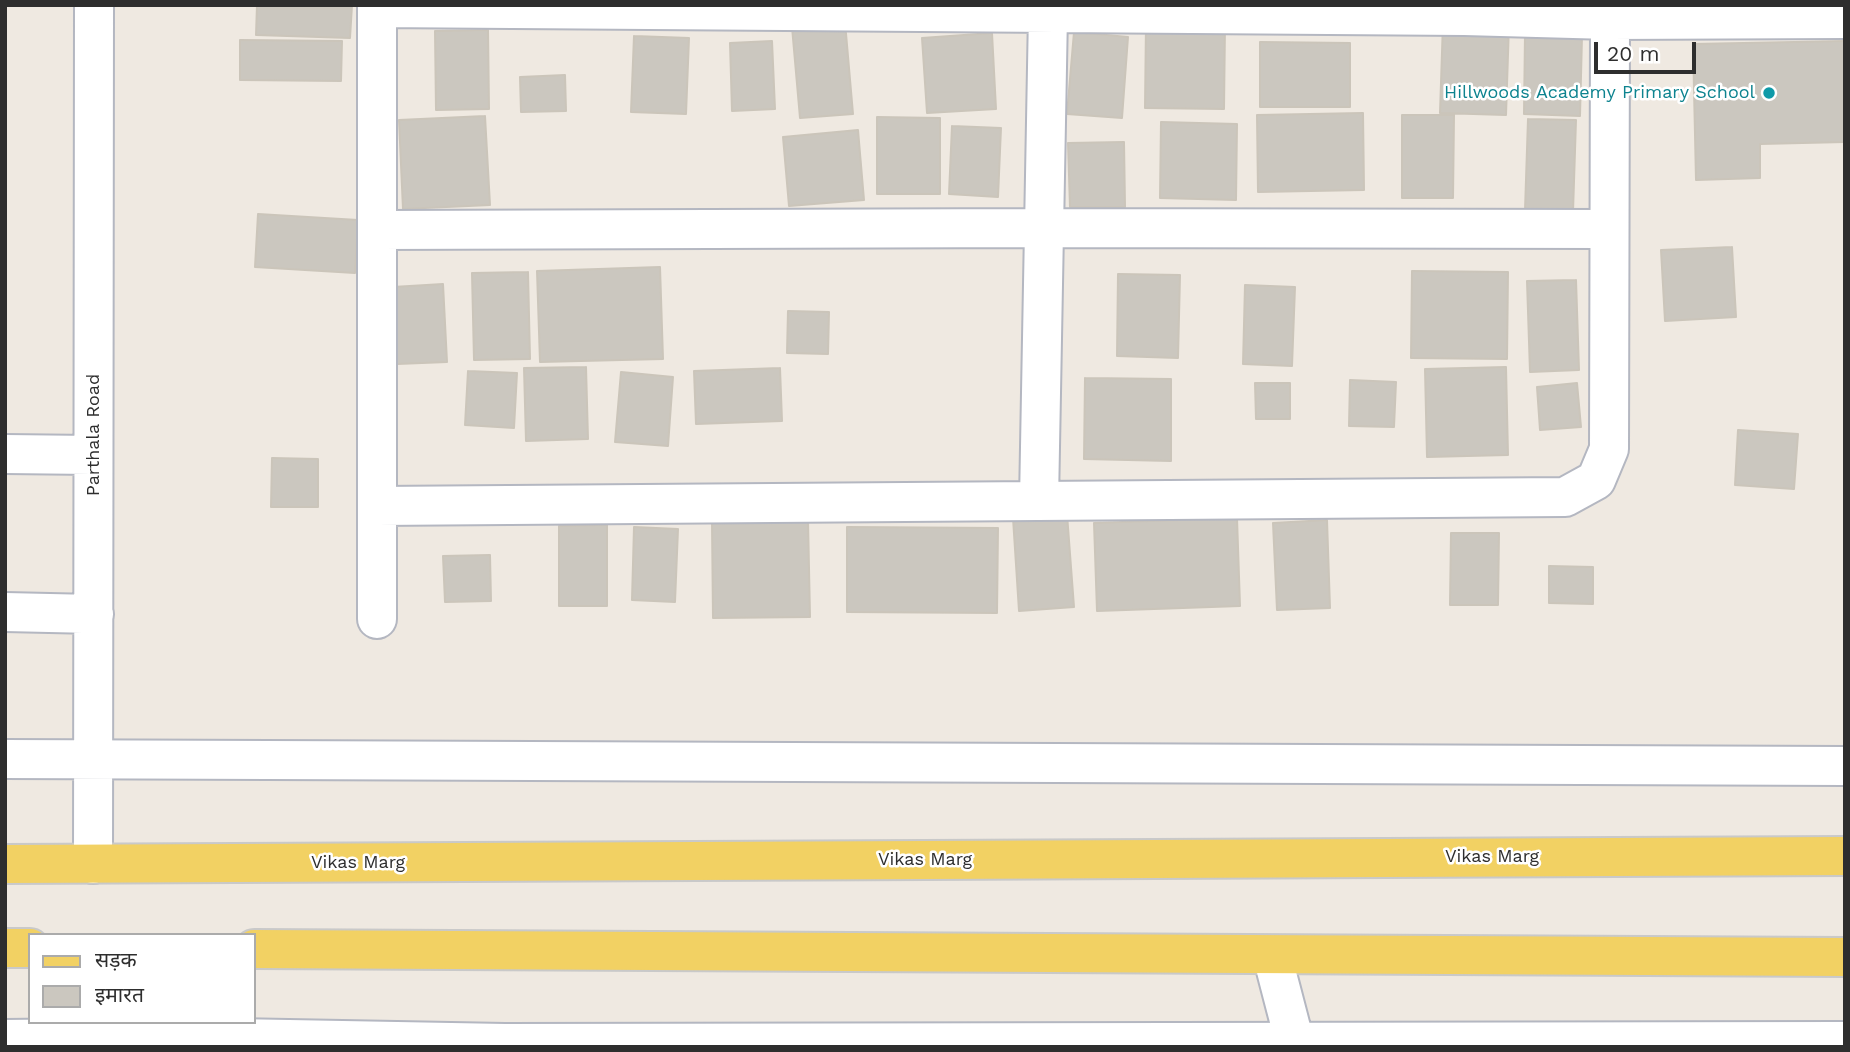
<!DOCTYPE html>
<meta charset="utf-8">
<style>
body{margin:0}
#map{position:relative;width:1850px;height:1052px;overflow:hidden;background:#efe9e1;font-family:"Work Sans","Noto Sans Devanagari",sans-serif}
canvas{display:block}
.frame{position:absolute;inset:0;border:7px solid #2e2e2e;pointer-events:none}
.legend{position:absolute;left:28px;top:933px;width:228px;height:91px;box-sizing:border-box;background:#fff;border:2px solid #ababab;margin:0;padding:9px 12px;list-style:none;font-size:21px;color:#2e2e2e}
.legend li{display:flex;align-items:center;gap:14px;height:35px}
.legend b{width:35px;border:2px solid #ababab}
.scale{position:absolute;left:1594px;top:42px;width:102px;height:32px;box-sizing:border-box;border:4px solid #2e2e2e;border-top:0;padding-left:9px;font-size:21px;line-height:24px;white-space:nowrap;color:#2e2e2e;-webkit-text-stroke:5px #fff;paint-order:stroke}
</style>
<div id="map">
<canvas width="1850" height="1052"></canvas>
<div class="frame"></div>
<ul class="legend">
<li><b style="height:9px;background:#f2d163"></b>सड़क</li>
<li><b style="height:19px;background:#cbc7bf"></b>इमारत</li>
</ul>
<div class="scale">20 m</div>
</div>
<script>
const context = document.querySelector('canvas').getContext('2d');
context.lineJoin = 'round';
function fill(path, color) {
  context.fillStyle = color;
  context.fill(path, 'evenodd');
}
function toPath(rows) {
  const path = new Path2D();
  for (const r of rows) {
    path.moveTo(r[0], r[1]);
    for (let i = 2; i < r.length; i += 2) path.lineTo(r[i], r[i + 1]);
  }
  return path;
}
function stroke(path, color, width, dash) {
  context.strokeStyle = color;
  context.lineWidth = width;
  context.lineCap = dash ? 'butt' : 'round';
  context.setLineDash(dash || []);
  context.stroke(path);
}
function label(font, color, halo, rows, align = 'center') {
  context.font = font + ' "Work Sans",sans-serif';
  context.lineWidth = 5;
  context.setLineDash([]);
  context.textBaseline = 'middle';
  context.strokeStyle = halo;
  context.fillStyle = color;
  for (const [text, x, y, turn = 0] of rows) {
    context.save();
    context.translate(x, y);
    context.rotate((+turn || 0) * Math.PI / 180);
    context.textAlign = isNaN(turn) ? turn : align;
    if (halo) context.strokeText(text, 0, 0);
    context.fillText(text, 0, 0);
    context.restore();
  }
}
const building = toPath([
 [257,5,352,5,350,38,256,35,257,5],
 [845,22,853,114,800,118,792,27,845,22],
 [1443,22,1509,24,1506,115,1440,113,1443,22],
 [1146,23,1225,24,1224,109,1145,108,1146,23],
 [488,30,489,109,436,110,435,31,488,30],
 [1074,32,1128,37,1122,118,1067,114,1074,32],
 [992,33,996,109,927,113,922,38,992,33],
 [1525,34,1582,36,1580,116,1524,114,1525,34],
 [634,36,689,38,686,114,631,112,634,36],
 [240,40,342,41,341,81,240,80,240,40],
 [772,41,775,109,732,111,730,43,772,41],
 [1845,41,1845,142,1760,144,1760,178,1696,180,1693,44,1845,41],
 [1260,42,1350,43,1350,107,1260,107,1260,42],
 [565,75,566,111,521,112,520,77,565,75],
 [1363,113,1364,190,1258,192,1257,115,1363,113],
 [1402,115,1454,115,1453,198,1402,198,1402,115],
 [485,116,490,205,403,209,399,120,485,116],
 [877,117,940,118,940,194,877,194,877,117],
 [1528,119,1576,120,1573,212,1525,210,1528,119],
 [1161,122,1237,124,1236,200,1160,198,1161,122],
 [952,126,1001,128,998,197,949,194,952,126],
 [858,130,864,200,789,206,783,137,858,130],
 [1124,142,1125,207,1070,207,1068,143,1124,142],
 [258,214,358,220,355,273,255,267,258,214],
 [1732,247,1736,317,1665,321,1661,250,1732,247],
 [660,267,663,359,540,362,537,271,660,267],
 [1412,271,1508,272,1507,359,1411,358,1412,271],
 [528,272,530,359,474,360,472,273,528,272],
 [1118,274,1180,275,1178,358,1117,356,1118,274],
 [1576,280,1579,370,1530,372,1527,281,1576,280],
 [443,284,447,362,397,364,393,287,443,284],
 [1245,285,1295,287,1292,366,1243,364,1245,285],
 [788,311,829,312,828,354,787,353,788,311],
 [586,367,588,439,526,441,524,368,586,367],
 [1506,367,1508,455,1427,457,1425,369,1506,367],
 [780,368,782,421,696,424,694,371,780,368],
 [468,371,517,373,514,428,465,425,468,371],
 [621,372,673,377,668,446,615,442,621,372],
 [1085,378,1171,379,1171,461,1084,459,1085,378],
 [1350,380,1396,382,1394,427,1349,426,1350,380],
 [1255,383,1290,383,1290,419,1256,419,1255,383],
 [1577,383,1581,427,1540,430,1537,387,1577,383],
 [1738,430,1798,434,1794,489,1735,485,1738,430],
 [272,458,318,459,318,507,271,507,272,458],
 [1067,514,1074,607,1019,611,1013,518,1067,514],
 [1237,518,1240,606,1097,611,1094,523,1237,518],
 [808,520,810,617,713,618,712,522,808,520],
 [1327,520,1330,608,1277,610,1273,523,1327,520],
 [607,525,607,606,559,606,559,526,607,525],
 [634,527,678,529,675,602,632,600,634,527],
 [847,527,998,528,997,613,847,612,847,527],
 [1451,533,1499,533,1498,605,1450,605,1451,533],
 [490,555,491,601,445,602,443,556,490,555],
 [1549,566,1593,567,1593,604,1549,603,1549,566]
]);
const minor = toPath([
 [377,5,377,619],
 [377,8,1464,16,1610,20,1845,19],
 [377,230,1043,228,1608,229],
 [5,454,93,455],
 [1039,501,1048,13],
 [377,506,1565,497,1596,480,1609,449,1610,20],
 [5,612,94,614],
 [5,759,1845,766],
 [93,864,94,5],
 [1272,955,1296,1047],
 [5,1039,180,1037,505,1043,1845,1041]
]);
const major = toPath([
 [5,864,1845,856],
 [5,948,30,948],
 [254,949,1845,957]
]);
const markers = [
 [1769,93,7,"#0f9aa8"]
];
const cultureNames = [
 ["Hillwoods Academy Primary School",1755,93]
];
const streetNames = [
 ["Parthala Road",94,435,-90],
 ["Vikas Marg",1492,857],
 ["Vikas Marg",925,860],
 ["Vikas Marg",358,863]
];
fill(building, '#cbc7bf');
stroke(building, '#cbc5ba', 2);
stroke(minor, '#b4b7c1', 42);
stroke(major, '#c9c9c9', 42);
stroke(minor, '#fff', 38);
stroke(major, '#f2d163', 38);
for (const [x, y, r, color] of markers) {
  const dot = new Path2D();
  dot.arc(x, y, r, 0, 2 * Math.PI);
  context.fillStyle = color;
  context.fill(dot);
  stroke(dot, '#fff', 2.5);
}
label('18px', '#0d838f', '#fff', cultureNames, 'right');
label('18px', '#2e2e2e', '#fff', streetNames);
</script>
